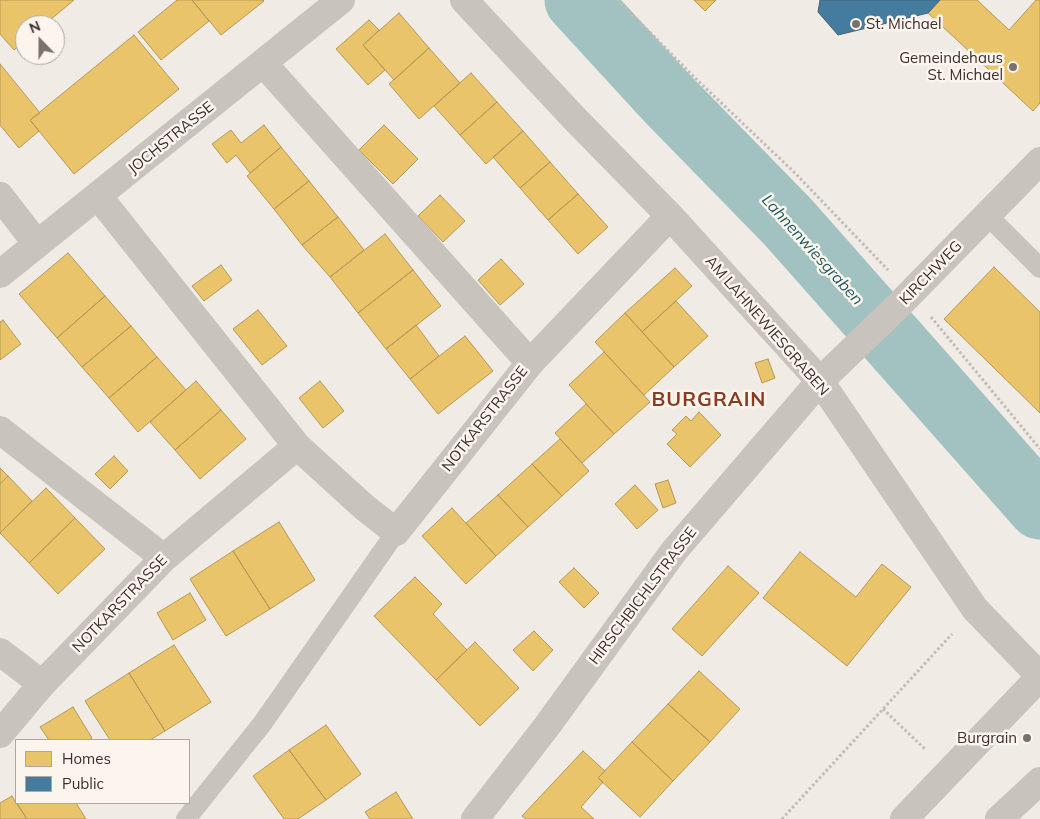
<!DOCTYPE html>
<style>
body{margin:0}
#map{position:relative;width:1040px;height:819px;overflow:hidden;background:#f0ebe5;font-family:Mulish,sans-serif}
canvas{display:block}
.legend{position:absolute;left:15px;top:739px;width:175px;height:65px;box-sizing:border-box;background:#fbf5ee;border:1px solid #aea6a0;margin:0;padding:6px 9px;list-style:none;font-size:15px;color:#3b302b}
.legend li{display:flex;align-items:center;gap:10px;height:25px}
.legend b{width:25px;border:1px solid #aea6a0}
.north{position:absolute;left:15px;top:15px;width:50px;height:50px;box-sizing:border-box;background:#fbf5ee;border:1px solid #aea6a0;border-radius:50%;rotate:338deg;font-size:14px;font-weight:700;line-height:20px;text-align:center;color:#3b302b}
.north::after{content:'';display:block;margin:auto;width:18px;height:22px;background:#7a716c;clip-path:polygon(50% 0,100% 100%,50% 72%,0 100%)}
</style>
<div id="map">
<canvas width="1040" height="819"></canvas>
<ul class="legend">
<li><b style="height:14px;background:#e9c46a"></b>Homes</li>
<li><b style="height:14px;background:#457b9d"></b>Public</li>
</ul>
<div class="north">N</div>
</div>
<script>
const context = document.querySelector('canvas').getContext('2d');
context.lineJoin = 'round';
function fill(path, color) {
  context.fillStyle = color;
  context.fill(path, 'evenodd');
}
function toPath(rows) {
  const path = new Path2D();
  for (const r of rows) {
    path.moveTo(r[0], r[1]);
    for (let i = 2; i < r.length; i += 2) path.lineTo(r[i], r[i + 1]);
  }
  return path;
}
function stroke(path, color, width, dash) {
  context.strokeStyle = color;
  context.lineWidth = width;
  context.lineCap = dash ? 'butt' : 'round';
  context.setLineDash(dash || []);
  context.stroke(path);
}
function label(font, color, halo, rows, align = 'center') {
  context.font = font + ' Mulish,sans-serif';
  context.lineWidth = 5;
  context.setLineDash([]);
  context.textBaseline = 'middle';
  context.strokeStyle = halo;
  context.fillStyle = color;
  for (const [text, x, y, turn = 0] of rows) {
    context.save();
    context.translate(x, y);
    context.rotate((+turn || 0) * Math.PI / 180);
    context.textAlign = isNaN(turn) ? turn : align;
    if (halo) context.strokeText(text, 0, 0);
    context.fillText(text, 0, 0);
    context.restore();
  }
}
const homes = toPath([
 [0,0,74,0,44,25,25,25,25,41,14,50,0,34,0,0],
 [177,0,192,0,209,21,161,60,138,32,177,0],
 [192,0,263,0,264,1,221,35,192,0],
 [694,0,716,0,705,11,694,0],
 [940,0,977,0,1009,30,1036,0,1040,0,1040,103,1033,111,928,13,940,0],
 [399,13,429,48,394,80,363,45,399,13],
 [369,20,379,30,363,45,385,70,368,85,336,49,369,20],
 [134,35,179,89,74,174,30,120,134,35],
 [429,48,460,83,419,119,389,84,429,48],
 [0,64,40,113,30,120,39,131,19,148,0,125,0,64],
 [471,73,497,102,460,135,434,106,471,73],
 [497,102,523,131,486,164,460,135,497,102],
 [264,125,281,147,250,173,236,155,227,163,212,144,231,130,241,143,264,125],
 [384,125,418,159,393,184,359,150,384,125],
 [523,131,550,162,520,188,493,157,523,131],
 [281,147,309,181,274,209,247,176,281,147],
 [550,162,578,194,548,220,520,188,550,162],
 [309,181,338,217,302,245,274,209,309,181],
 [578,194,608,227,578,254,548,220,578,194],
 [440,195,465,221,443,242,418,216,440,195],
 [338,217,364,250,330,277,302,245,338,217],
 [385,234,413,270,358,313,330,277,385,234],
 [68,253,105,296,57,338,19,294,68,253],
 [501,259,524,284,500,305,478,280,501,259],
 [221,265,232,280,204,301,192,286,221,265],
 [994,267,1040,312,1040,413,944,319,994,267],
 [675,268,692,286,642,332,625,313,675,268],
 [413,270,441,306,386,349,358,313,413,270],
 [105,296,131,326,82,367,57,338,105,296],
 [676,301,708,336,674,367,642,332,676,301],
 [258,310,287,346,262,365,233,329,258,310],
 [625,313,674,367,644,395,595,342,625,313],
 [3,320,21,344,0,360,0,322,3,320],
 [416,325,439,356,410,379,386,349,416,325],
 [131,326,157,357,109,398,82,367,131,326],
 [465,336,493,371,438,414,410,379,465,336],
 [604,352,650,402,614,434,569,385,604,352],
 [157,357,186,390,138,432,109,398,157,357],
 [768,359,775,378,762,383,755,363,768,359],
 [196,381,221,410,175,450,150,422,196,381],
 [320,381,344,411,323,428,299,398,320,381],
 [586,404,614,434,582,463,555,433,586,404],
 [221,410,246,439,200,479,175,450,221,410],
 [699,412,721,435,690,467,667,444,677,434,672,430,686,416,691,421,699,412],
 [560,439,589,471,562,496,532,464,560,439],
 [114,456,128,471,110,489,95,474,114,456],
 [532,464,562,496,528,527,498,495,532,464],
 [0,468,8,476,0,484,0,468],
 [8,476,32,501,0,533,0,484,8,476],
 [668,480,676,503,663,508,655,484,668,480],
 [635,485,658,510,637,529,615,504,635,485],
 [46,488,75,518,29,563,0,533,46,488],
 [498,495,528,527,496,556,466,523,498,495],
 [452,508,496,556,466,584,422,536,452,508],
 [75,518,105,549,58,594,29,563,75,518],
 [279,522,315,580,270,609,233,551,279,522],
 [233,551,270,609,226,636,190,579,233,551],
 [800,552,856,597,882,564,911,587,847,666,763,598,800,552],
 [728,566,759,593,702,656,672,629,728,566],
 [574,568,599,593,584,608,559,582,574,568],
 [415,577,442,604,433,614,467,650,436,680,374,616,415,577],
 [190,593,206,620,173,640,157,613,190,593],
 [534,631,553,650,533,671,513,650,534,631],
 [475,642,519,688,480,726,436,680,475,642],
 [174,645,211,702,165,731,129,673,174,645],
 [699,671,740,709,710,742,668,704,699,671],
 [129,673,165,731,150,740,110,740,85,701,129,673],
 [668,704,710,742,673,781,632,742,668,704],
 [73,707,92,738,89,740,49,740,40,727,73,707],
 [326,725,361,774,326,800,289,750,326,725],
 [632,742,673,781,640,817,598,778,632,742],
 [289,750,326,800,298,819,284,819,253,776,289,750],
 [583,751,605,771,598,778,603,782,581,807,594,819,526,819,522,816,583,751],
 [396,792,413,819,370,819,365,812,396,792],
 [12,796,16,803,27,819,0,819,0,803,12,796],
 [17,803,76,803,86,819,27,819,17,803]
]);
const public = toPath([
 [820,0,940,0,928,13,838,35,818,12,820,0]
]);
const river = toPath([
 [577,0,667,98,788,222,1040,507]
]);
const path = toPath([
 [618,0,695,78,794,172,888,270],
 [931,317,1040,449],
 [883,709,926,750],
 [782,819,952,634]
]);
const service = toPath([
 [987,215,1040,268],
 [186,819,262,724,396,532]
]);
const minor = toPath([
 [464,0,574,118,670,216,820,381,975,609,1040,676],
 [263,63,530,363],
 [0,196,37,244],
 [98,196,297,446],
 [0,274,341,0],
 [0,430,164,558],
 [0,652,42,684],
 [0,734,42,684,164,558,297,446,364,507,396,532,530,363,670,216],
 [475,819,547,726,674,551,820,381,898,306,1040,161],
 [999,819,1040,781]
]);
const tertiary = toPath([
 [904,819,1040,677]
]);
const markers = [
 [856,24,5,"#7a716c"],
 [1013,67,5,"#7a716c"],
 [1027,738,5,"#7a716c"]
];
const poiNames = [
 ["St. Michael",866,24,"left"],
 ["Gemeindehaus",1003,58],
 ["St. Michael",1003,75],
 ["Burgrain",1017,738]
];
const streetNames = [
 ["JOCHSTRASSE",171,138,-39],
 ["KIRCHWEG",931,273,-46],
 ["AM LAHNEWIESGRABEN",767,326,49],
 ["NOTKARSTRASSE",485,419,-52],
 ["HIRSCHBICHLSTRASSE",643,596,-53],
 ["NOTKARSTRASSE",120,604,-46]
];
const waterNames = [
 ["Lahnenwiesgraben",812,250,48]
];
const districtNames = [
 ["BURGRAIN",709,400]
];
fill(homes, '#e9c46a');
stroke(homes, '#b59857', 1);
fill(public, '#457b9d');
stroke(public, '#42647b', 1);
stroke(river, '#a1c2c1', 65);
stroke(path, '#c2bbb6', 3, [2.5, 2.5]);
stroke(service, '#c9c3be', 20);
stroke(minor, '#c9c3be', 28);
stroke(tertiary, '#c9c3be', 28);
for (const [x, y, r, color] of markers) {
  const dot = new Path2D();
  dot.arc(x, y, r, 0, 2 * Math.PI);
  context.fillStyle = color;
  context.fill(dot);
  stroke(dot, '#fbf5ee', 2);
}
label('15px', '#3b302b', '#fbf5ee', poiNames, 'right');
label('15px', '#3b302b', '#fbf5ee', streetNames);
label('italic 16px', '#1f5a5e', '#fbf5ee', waterNames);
context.letterSpacing = '1px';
label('bold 20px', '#8c3b22', '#fbf5ee', districtNames);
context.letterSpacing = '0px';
</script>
